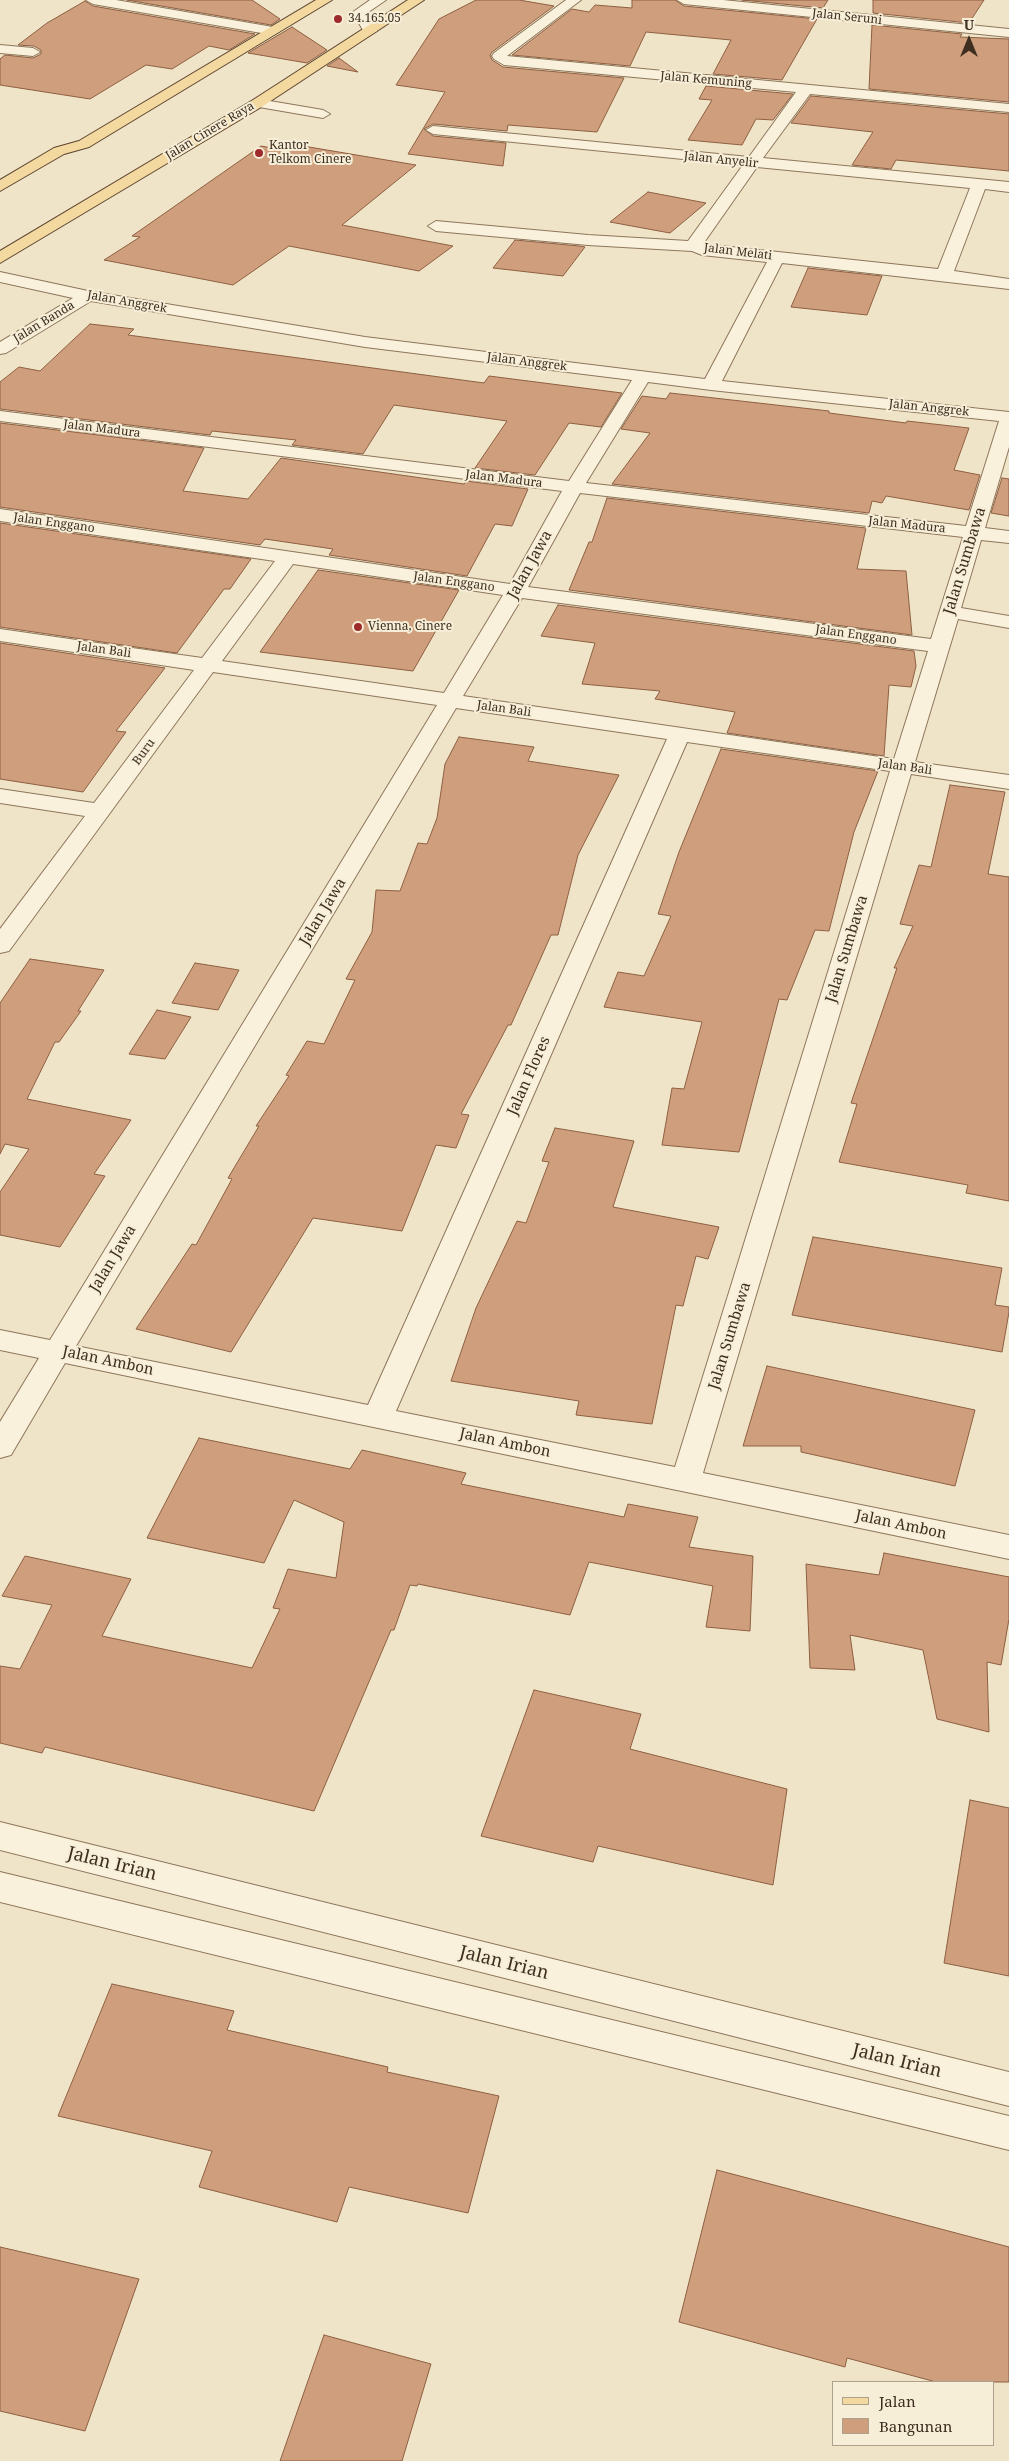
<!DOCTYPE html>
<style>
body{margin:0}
#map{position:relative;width:1009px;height:2461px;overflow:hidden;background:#f0e4c8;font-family:"Noto Serif",serif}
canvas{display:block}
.legend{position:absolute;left:832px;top:2381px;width:162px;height:65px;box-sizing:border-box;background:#f7eed8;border:1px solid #ada18e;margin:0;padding:6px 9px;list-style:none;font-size:15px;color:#3d2e20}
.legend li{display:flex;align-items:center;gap:10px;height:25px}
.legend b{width:25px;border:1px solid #ada18e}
.north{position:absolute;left:944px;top:15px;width:50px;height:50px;-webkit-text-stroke:4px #f7eed8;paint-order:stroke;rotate:0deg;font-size:14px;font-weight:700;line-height:20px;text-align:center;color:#3d2e20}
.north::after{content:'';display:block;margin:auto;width:18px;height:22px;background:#3d2e20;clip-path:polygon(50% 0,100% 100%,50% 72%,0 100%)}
</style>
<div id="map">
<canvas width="1009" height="2461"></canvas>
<ul class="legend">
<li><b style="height:6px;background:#f3d9a0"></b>Jalan</li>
<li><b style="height:14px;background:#cf9f7d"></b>Bangunan</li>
</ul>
<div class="north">U</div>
</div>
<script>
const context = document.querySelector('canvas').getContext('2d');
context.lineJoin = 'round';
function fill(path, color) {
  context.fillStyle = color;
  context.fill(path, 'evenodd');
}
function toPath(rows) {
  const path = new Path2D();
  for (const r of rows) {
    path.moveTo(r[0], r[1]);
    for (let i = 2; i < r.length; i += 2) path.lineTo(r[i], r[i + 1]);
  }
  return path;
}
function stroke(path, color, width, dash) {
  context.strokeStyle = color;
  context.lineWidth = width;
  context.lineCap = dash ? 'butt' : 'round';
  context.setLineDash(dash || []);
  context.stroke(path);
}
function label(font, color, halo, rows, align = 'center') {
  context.font = font + ' "Noto Serif",serif';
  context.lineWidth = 4;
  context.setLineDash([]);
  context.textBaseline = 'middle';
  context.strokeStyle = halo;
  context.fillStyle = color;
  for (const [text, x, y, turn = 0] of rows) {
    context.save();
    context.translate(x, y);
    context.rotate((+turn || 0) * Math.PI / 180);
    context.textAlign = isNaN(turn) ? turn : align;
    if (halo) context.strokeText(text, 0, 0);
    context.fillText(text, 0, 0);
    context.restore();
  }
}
const building = toPath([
 [127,0,252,0,280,19,271,25,127,0],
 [476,0,519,0,554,6,492,52,490,55,492,60,503,67,624,78,597,132,508,125,507,131,433,124,424,129,433,136,506,143,503,166,408,154,445,92,396,85,439,19,476,0],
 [632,0,675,0,684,6,817,19,782,80,713,74,731,40,646,32,630,66,512,55,572,9,589,12,595,5,632,8,632,0],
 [742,0,828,0,823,8,742,0],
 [873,0,984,0,969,23,873,13,873,0],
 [85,1,93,6,255,34,229,50,209,46,172,69,146,65,90,99,0,85,0,59,5,55,33,58,41,54,41,50,34,46,18,45,47,23,85,1],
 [872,25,962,34,960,37,1009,39,1009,102,869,89,872,25],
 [292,27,327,50,307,63,248,53,292,27],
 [339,58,358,72,327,66,339,58],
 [706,86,793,94,773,120,756,119,742,145,688,140,712,100,699,99,706,86],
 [811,96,1009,114,1009,171,896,160,891,169,852,165,873,132,791,123,811,96],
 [297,145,416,165,342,225,453,246,419,271,289,246,233,285,104,260,140,237,132,236,261,146,288,151,297,145],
 [648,192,706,203,670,233,610,222,648,192],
 [515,240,579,246,585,247,563,276,493,268,515,240],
 [808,268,882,276,867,315,791,307,808,268],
 [90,324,134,329,128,335,484,383,489,376,622,393,601,427,569,423,535,475,475,468,507,421,394,405,363,454,292,445,296,440,212,431,210,435,0,409,0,382,19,367,40,371,90,324],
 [670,393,829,411,829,413,906,423,907,421,969,428,954,470,980,475,969,510,886,496,882,503,872,501,869,513,612,484,650,433,621,429,642,396,666,399,670,393],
 [0,423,204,448,183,491,248,499,281,458,464,484,466,481,528,489,512,526,495,524,467,576,329,555,333,549,265,539,260,545,0,507,0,423],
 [1002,478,1009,479,1009,516,991,513,1002,478],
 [607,498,866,528,857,569,906,571,912,635,569,590,589,542,592,542,607,498],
 [0,523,251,559,230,589,224,589,177,653,0,627,0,523],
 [318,570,459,590,413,671,260,652,318,570],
 [558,605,914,651,916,666,911,687,889,685,884,756,727,733,735,712,655,699,660,691,582,684,595,643,541,636,558,605],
 [0,643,165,668,116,731,126,732,83,792,0,779,0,643],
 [459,737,534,747,528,761,619,775,578,855,558,935,551,935,511,1025,508,1025,461,1114,469,1115,456,1148,436,1145,402,1231,313,1218,231,1352,136,1329,192,1244,196,1245,232,1179,228,1178,259,1126,256,1126,289,1076,286,1075,307,1041,324,1044,355,980,346,979,372,932,376,890,400,891,418,843,427,844,437,818,445,764,459,737],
 [721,749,878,771,854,832,829,931,815,930,787,1000,779,999,739,1152,662,1145,672,1088,684,1089,702,1022,604,1007,618,972,644,976,671,916,658,914,679,852,721,749],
 [950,785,1005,792,988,874,1009,877,1009,1201,966,1193,968,1185,839,1162,857,1104,851,1103,897,968,894,968,913,926,900,924,919,865,931,867,950,785],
 [30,959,104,970,78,1011,81,1011,59,1042,55,1042,27,1099,131,1120,94,1174,105,1176,60,1247,0,1235,0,1192,29,1149,5,1144,0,1154,0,1003,30,959],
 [195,963,239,970,218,1010,172,1003,195,963],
 [157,1010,191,1017,165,1059,129,1054,157,1010],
 [555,1128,634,1141,613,1207,719,1227,708,1259,696,1256,683,1306,676,1305,652,1424,576,1415,579,1401,451,1381,476,1308,517,1221,526,1223,549,1162,542,1161,555,1128],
 [813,1237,1002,1268,995,1305,1009,1307,1009,1312,1002,1352,792,1315,813,1237],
 [767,1366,975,1410,955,1486,801,1452,801,1446,743,1446,767,1366],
 [199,1438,350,1469,362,1450,466,1473,461,1484,624,1517,628,1504,698,1517,689,1547,753,1556,750,1631,706,1627,713,1586,589,1562,570,1615,418,1584,417,1586,410,1585,394,1630,391,1630,314,1811,45,1747,42,1753,0,1743,0,1666,20,1669,52,1605,2,1596,25,1556,131,1579,102,1636,252,1668,280,1609,273,1608,288,1569,336,1578,344,1522,294,1500,264,1563,147,1538,199,1438],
 [884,1553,1009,1577,1009,1619,1001,1665,987,1662,989,1732,937,1719,923,1650,850,1635,855,1670,810,1668,806,1564,879,1575,884,1553],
 [534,1690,641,1714,630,1749,787,1789,773,1885,598,1846,593,1862,481,1836,534,1690],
 [970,1800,1009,1808,1009,1976,944,1963,970,1800],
 [112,1984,234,2011,227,2030,388,2067,387,2072,499,2096,468,2213,349,2187,337,2222,199,2187,212,2151,58,2116,112,1984],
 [717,2170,1009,2247,1009,2382,936,2382,847,2358,845,2367,679,2322,717,2170],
 [0,2247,139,2279,85,2431,0,2411,0,2247],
 [324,2335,431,2364,402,2461,280,2461,324,2335]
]);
const minor = toPath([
 [86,0,116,0,273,27,280,31,273,35,93,4,86,0],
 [370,0,386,0,367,13,377,31,370,35,365,34,353,12,370,0],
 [566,0,581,0,507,56,1009,104,1009,112,810,94,763,158,1009,182,1009,192,985,189,954,271,1009,279,1009,289,782,263,722,381,1009,412,1009,447,985,528,1009,531,1009,543,981,540,961,608,1009,616,1009,628,958,619,915,762,1009,775,1009,789,911,774,703,1473,1009,1535,1009,1559,65,1363,11,1455,0,1458,0,1422,39,1358,0,1350,0,1330,50,1340,437,705,213,672,9,951,0,953,0,929,85,816,0,803,0,789,94,803,194,670,0,641,0,629,202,658,275,561,0,521,0,509,510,584,562,491,0,421,0,411,569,481,632,380,365,347,91,301,6,353,0,354,0,342,73,298,0,282,0,272,88,291,365,337,705,379,767,262,702,255,692,251,588,245,436,231,428,226,436,221,588,235,688,241,743,165,433,134,426,130,433,126,749,157,796,92,504,65,494,59,492,56,494,53,566,0],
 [757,167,970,188,938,269,703,244,757,167],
 [648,382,711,390,999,421,966,526,586,483,648,382],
 [580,493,963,537,931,639,528,587,580,493],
 [293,564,503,595,444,693,222,661,293,564],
 [522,598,928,651,894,759,463,696,522,598],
 [456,708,667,739,368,1405,76,1346,456,708],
 [687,742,890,771,675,1467,396,1411,687,742],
 [677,0,723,0,1009,29,1009,37,684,4,677,0],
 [0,45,33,48,40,52,33,56,0,53,0,45],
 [258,99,323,110,330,114,323,118,253,106,251,103,253,100,258,99],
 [0,1822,1009,2072,1009,2106,0,1850,0,1822],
 [0,1872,1009,2116,1009,2150,0,1902,0,1872]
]);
const major = toPath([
 [316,0,332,0,89,147,64,154,0,191,0,180,54,148,79,141,316,0],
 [408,0,424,0,263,106,0,263,0,251,253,100,408,0]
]);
const markers = [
 [338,19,5,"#9e2a2b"],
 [259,153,5,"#9e2a2b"],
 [358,627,5,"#9e2a2b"]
];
const farStreetnames = [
 ["Jalan Seruni",847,17,6],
 ["Jalan Kemuning",706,80,5],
 ["Jalan Cinere Raya",210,131,-31],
 ["Jalan Anyelir",721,160,6],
 ["Jalan Melati",738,252,7],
 ["Jalan Anggrek",127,302,10],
 ["Jalan Banda",44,322,-31],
 ["Jalan Anggrek",527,362,7],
 ["Jalan Anggrek",929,408,6],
 ["Jalan Madura",102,429,7],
 ["Jalan Madura",504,479,7],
 ["Jalan Enggano",54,523,8],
 ["Jalan Madura",907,525,6],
 ["Jalan Enggano",454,582,8],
 ["Jalan Enggano",856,635,8],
 ["Jalan Bali",104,650,8],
 ["Jalan Bali",504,709,8],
 ["Buru",144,752,-54],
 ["Jalan Bali",905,767,8]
];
const farPoinames = [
 ["34.165.05",348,19],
 ["Kantor",269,146],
 ["Telkom Cinere",269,160],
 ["Vienna, Cinere",368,627]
];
const streetNames = [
 ["Jalan Sumbawa",965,561,-73],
 ["Jalan Jawa",530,565,-61],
 ["Jalan Jawa",323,912,-59],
 ["Jalan Sumbawa",847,949,-73],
 ["Jalan Flores",529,1076,-66],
 ["Jalan Jawa",113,1259,-59],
 ["Jalan Sumbawa",730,1336,-73],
 ["Jalan Ambon",108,1361,12],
 ["Jalan Ambon",505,1443,12],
 ["Jalan Ambon",901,1525,12]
];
const nearStreetnames = [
 ["Jalan Irian",112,1864,14],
 ["Jalan Irian",504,1963,14],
 ["Jalan Irian",897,2061,14]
];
fill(building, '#cf9f7d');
stroke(building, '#8d5f41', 1);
stroke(minor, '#8d765c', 2);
stroke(major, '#5b4430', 2);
fill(minor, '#faf1dc');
fill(major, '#f3d9a0');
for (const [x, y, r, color] of markers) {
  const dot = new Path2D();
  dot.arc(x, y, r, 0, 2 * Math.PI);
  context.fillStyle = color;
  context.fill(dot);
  stroke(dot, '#f7eed8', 2);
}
label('12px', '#3d2e20', '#f7eed8', farStreetnames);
label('12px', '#3d2e20', '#f7eed8', farPoinames, 'left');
label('15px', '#3d2e20', '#f7eed8', streetNames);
label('18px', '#3d2e20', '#f7eed8', nearStreetnames);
</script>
